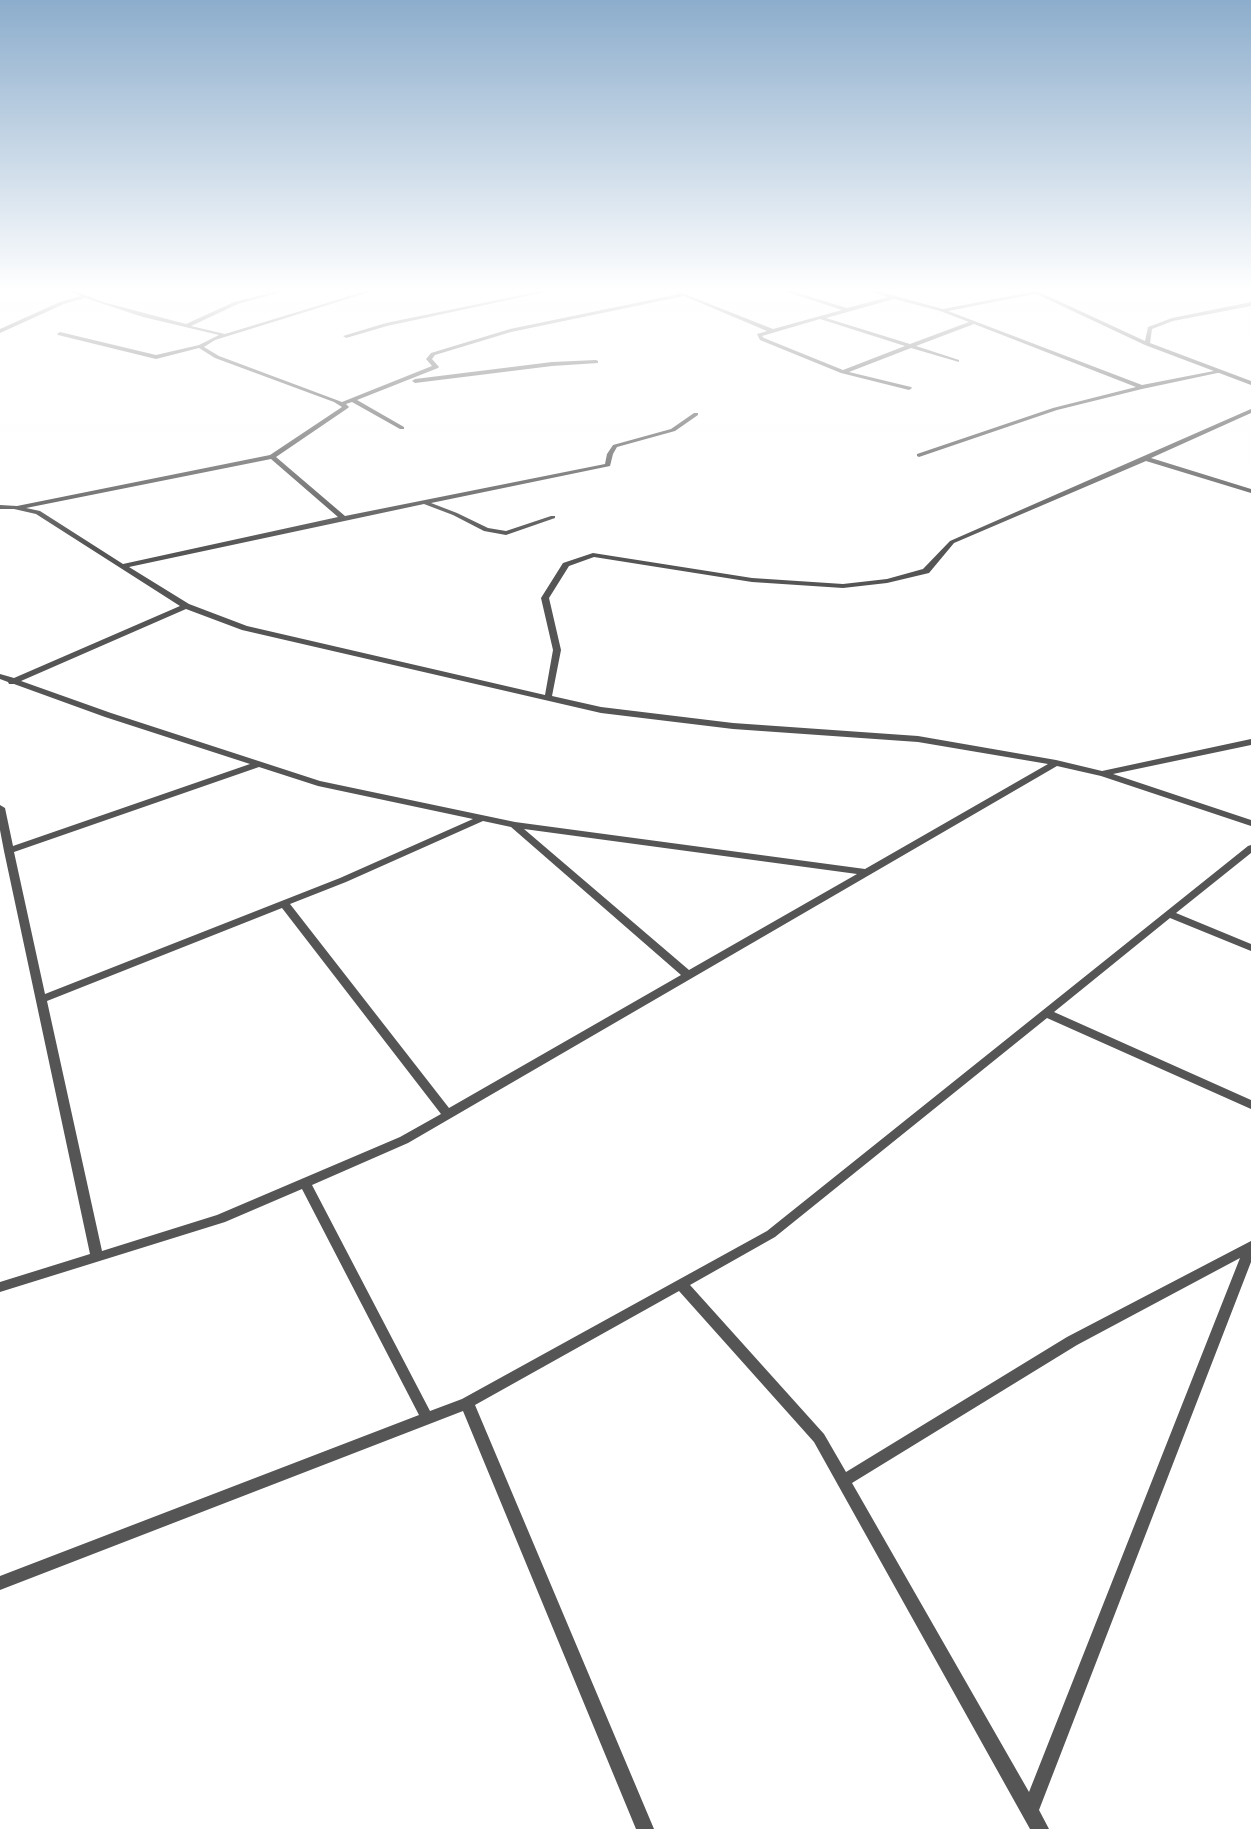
<!DOCTYPE html>
<style>
body{margin:0}
canvas{display:block;background:#fff}
</style>
<canvas width="1251" height="1829"></canvas>
<script>
const context = document.querySelector('canvas').getContext('2d');
context.lineJoin = 'round';
function toPath(rows) {
  const path = new Path2D();
  for (const r of rows) {
    path.moveTo(r[0], r[1]);
    for (let i = 2; i < r.length; i += 2) path.lineTo(r[i], r[i + 1]);
  }
  return path;
}
function fill(path, color) {
  context.fillStyle = color;
  context.fill(path, 'evenodd');
}
const minor = toPath([
 [69,291,76,291,103,302,186,324,234,302,278,291,285,291,238,304,191,326,225,334,366,291,373,291,215,340,204,347,219,356,342,402,432,366,426,359,431,353,510,329,679,294,676,293,677,291,773,329,842,310,784,291,791,291,847,308,888,297,869,291,877,291,943,309,1036,291,1038,292,1035,294,948,311,1142,385,1219,370,1222,372,1142,389,1057,410,919,457,917,456,917,454,1053,408,1136,387,974,324,916,346,959,360,959,362,911,348,849,372,911,387,912,388,909,390,841,373,760,340,757,334,767,331,684,296,511,332,435,355,432,359,439,367,438,368,357,400,404,427,404,429,400,429,352,402,346,404,349,407,348,408,276,457,345,516,605,464,607,454,613,445,671,429,694,413,698,413,698,415,675,431,617,447,613,454,610,466,431,503,457,513,488,528,506,531,551,516,555,516,555,518,506,535,484,531,453,515,424,504,129,567,189,604,247,626,545,695,553,650,541,598,563,563,593,553,752,578,843,584,887,579,923,569,950,541,1251,409,1251,413,1151,458,1251,489,1251,493,1146,461,954,543,929,573,887,583,843,588,752,582,594,557,569,566,549,598,561,650,552,696,601,707,733,723,918,736,1056,760,1102,771,1251,739,1251,745,1113,774,1251,820,1251,826,1101,776,1057,766,408,1143,312,1185,430,1411,462,1399,767,1231,1248,846,1251,845,1251,853,1176,913,1251,944,1251,951,1170,918,1054,1012,1251,1100,1251,1109,1047,1018,775,1237,690,1285,824,1434,846,1472,1067,1337,1251,1241,1251,1262,1039,1810,1049,1829,1030,1829,814,1442,679,1291,475,1405,654,1829,636,1829,463,1411,0,1590,0,1576,419,1415,302,1189,225,1222,0,1292,0,1282,90,1254,4,851,0,830,0,805,5,808,13,846,250,764,105,717,14,684,9,684,8,682,0,679,0,674,14,678,180,606,36,514,14,509,0,509,0,505,17,506,270,455,342,407,334,402,215,358,199,348,156,359,58,335,57,334,60,332,156,355,199,345,219,335,143,317,85,298,64,304,0,333,0,329,60,302,81,296,69,291],
 [894,299,940,311,969,322,910,344,826,318,894,299],
 [820,319,905,346,843,370,764,338,762,336,820,319],
 [271,459,338,517,123,564,40,511,26,508,271,459],
 [186,609,242,630,601,713,733,729,918,742,1048,764,865,869,515,822,320,781,111,713,21,681,186,609],
 [259,767,318,786,473,819,340,878,45,994,14,852,259,767],
 [483,821,511,827,681,975,449,1108,290,904,346,882,483,821],
 [524,829,857,874,689,970,524,829],
 [282,908,441,1114,400,1137,217,1215,102,1251,47,1001,282,908],
 [1240,1258,1029,1792,852,1483,1077,1345,1240,1258],
 [541,291,550,291,387,326,346,338,343,336,386,323,541,291],
 [596,360,598,361,598,363,552,366,415,383,412,381,415,379,552,362,596,360]
]);
const tertiary = toPath([
 [1030,291,1037,291,1145,341,1148,327,1172,318,1251,302,1251,306,1173,321,1152,329,1150,343,1251,381,1251,385,1145,345,1030,291]
]);
fill(minor, '#555');
fill(tertiary, '#555');
const sky = context.createLinearGradient(0, 0, 0, 547);
sky.addColorStop(0, '#8cadcc');
sky.addColorStop(0.53, '#fff');
sky.addColorStop(1, '#ffffff00');
context.fillStyle = sky;
context.fillRect(0, 0, 1251, 547);
</script>
